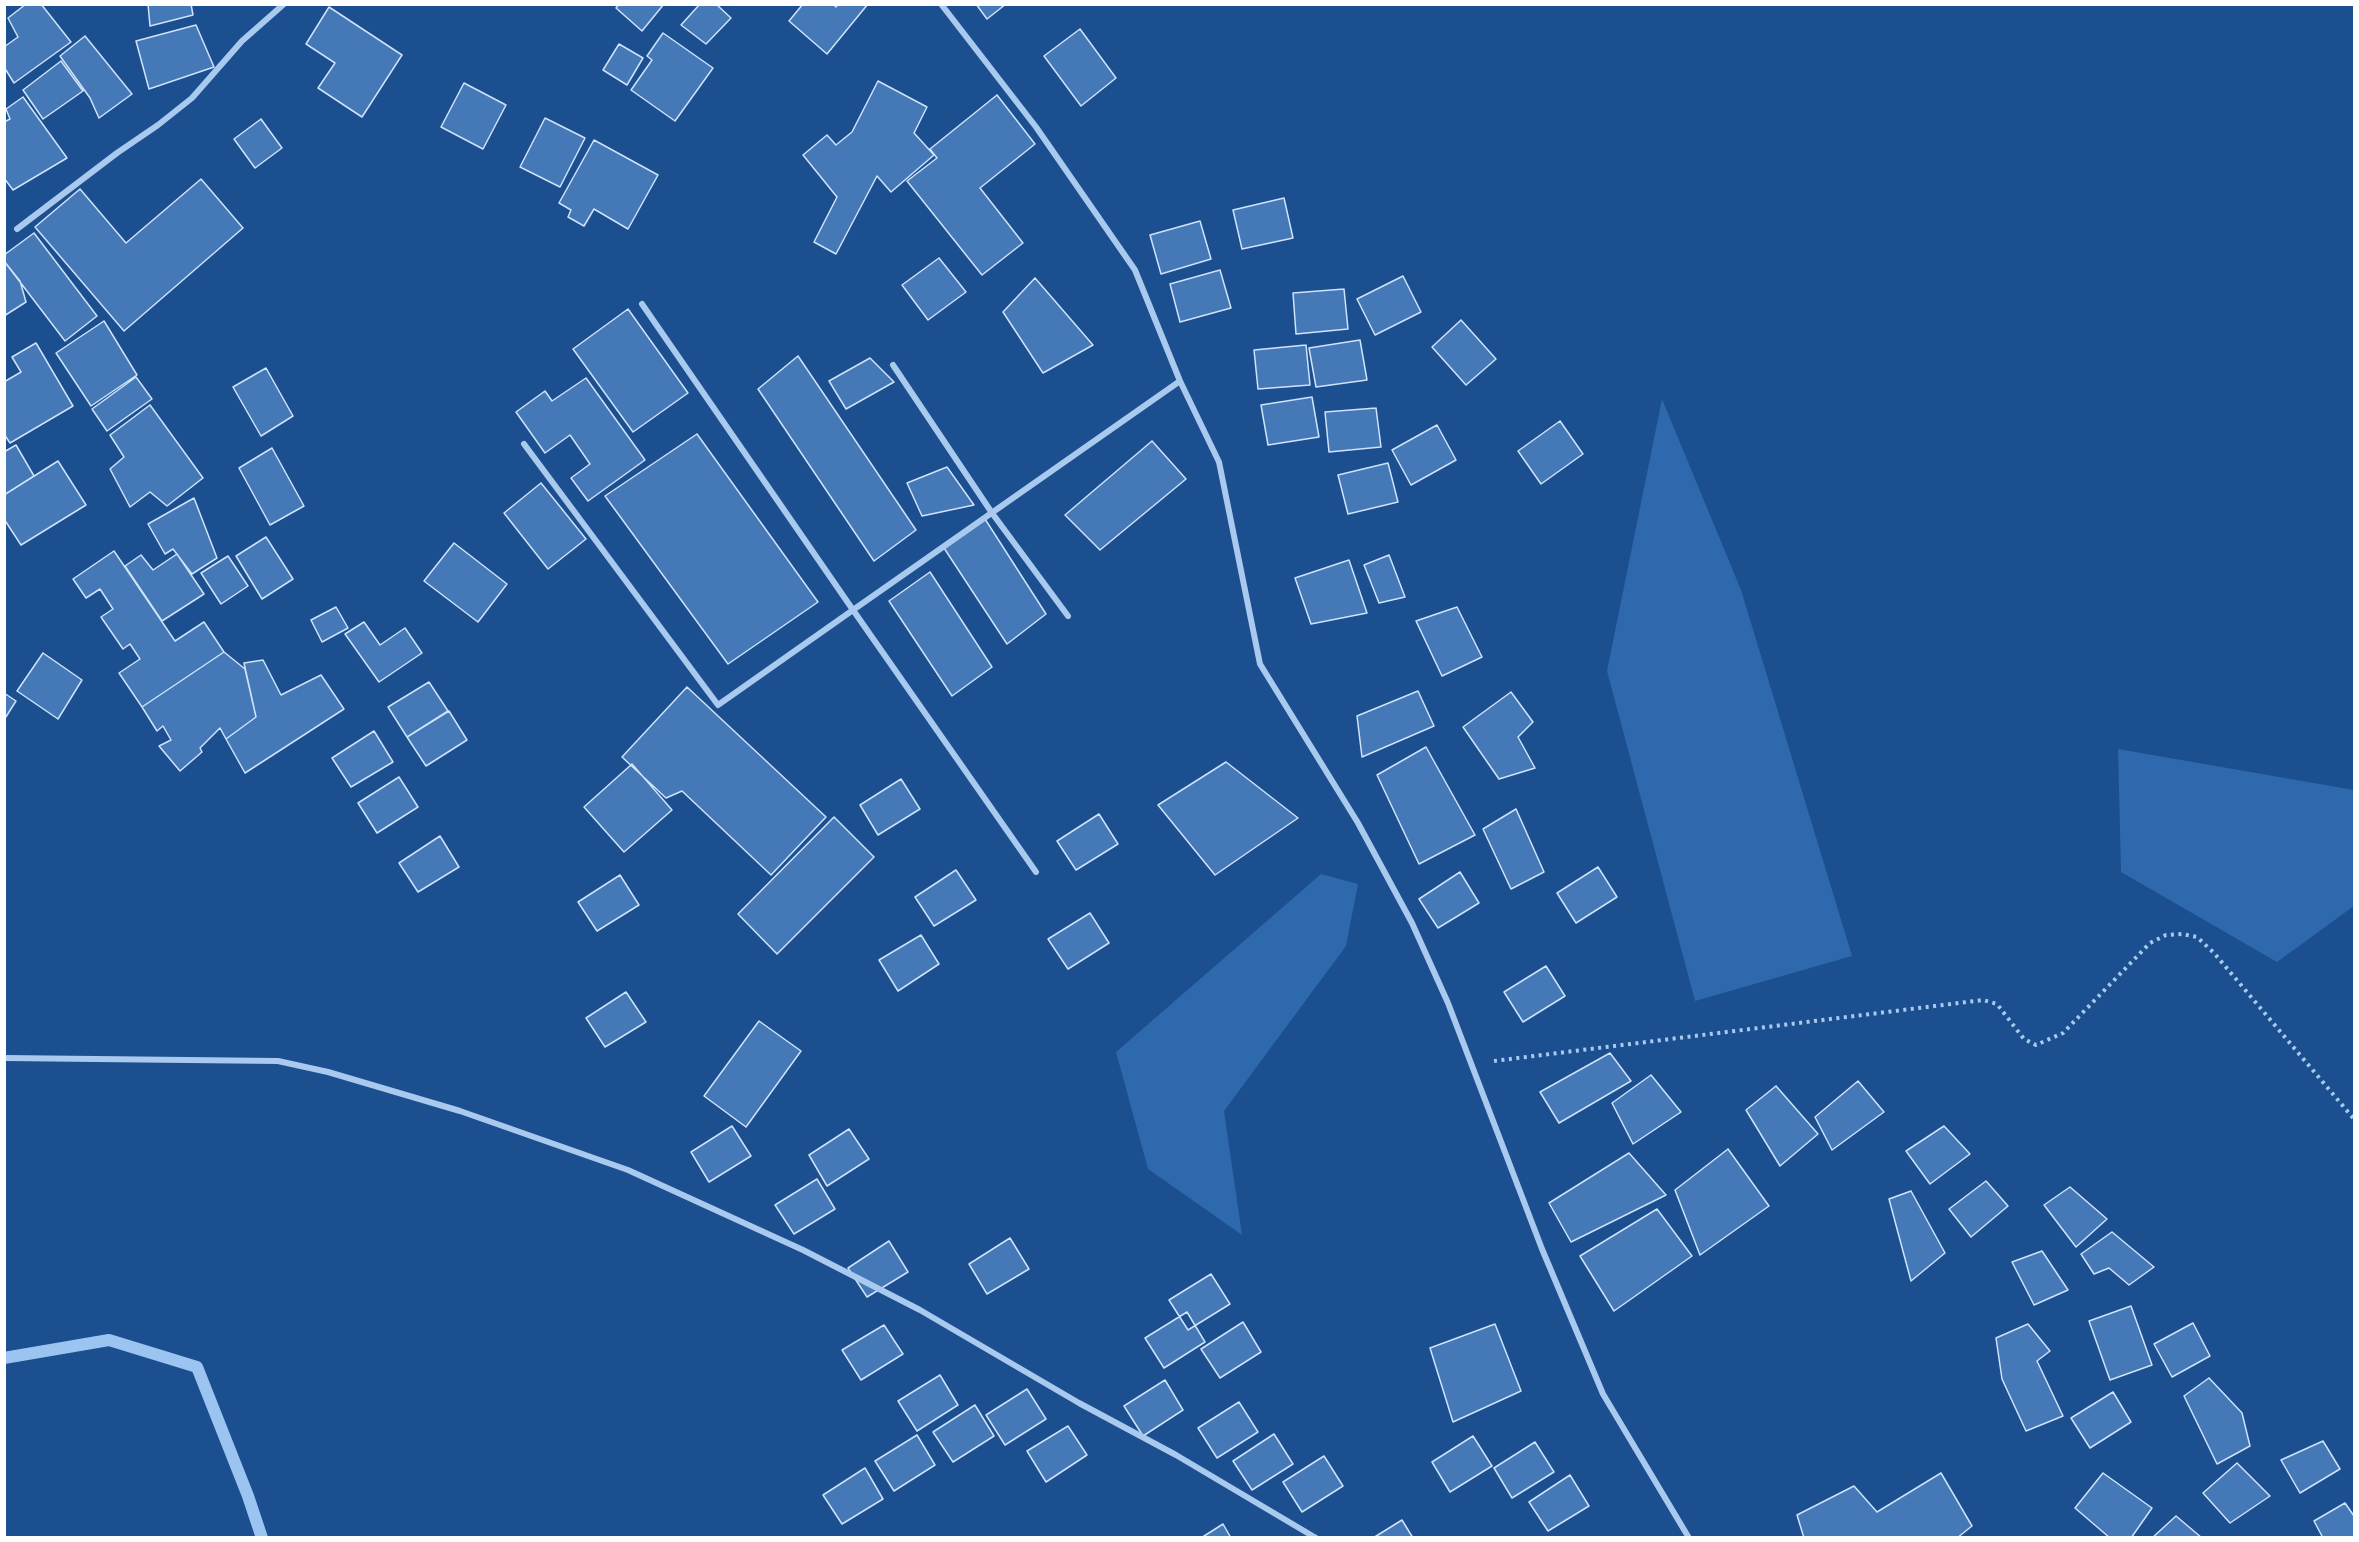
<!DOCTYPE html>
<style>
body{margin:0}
#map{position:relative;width:2359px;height:1542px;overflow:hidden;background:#1b4f8f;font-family:"DejaVu Sans",sans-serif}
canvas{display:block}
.frame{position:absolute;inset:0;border:6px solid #fff;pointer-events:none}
</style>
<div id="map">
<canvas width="2359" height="1542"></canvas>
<div class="frame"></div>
</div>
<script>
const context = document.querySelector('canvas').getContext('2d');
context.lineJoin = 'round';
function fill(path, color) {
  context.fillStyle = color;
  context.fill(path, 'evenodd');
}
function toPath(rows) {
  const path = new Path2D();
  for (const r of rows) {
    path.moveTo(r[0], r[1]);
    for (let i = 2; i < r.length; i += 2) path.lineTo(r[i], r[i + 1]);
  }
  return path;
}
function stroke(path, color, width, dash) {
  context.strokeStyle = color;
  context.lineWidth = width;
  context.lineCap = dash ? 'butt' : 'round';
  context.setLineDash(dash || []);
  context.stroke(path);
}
const green = toPath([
 [1662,399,1741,590,1852,956,1695,1001,1607,671],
 [2118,749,2354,790,2354,906,2277,962,2121,872],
 [1321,874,1358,884,1346,946,1224,1111,1242,1235,1148,1169,1116,1052]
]);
const stream = toPath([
 [4,1358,109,1340,197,1367,248,1496,262,1538]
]);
const building = toPath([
 [26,4,41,4,71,42,14,83,4,67,4,47,18,37,8,18,26,4],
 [148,4,191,4,193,15,150,26,148,4],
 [619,4,664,4,642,31,616,8,619,4],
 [700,4,716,4,731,18,706,44,681,25,700,4],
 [803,4,833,4,836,7,838,4,868,4,827,54,789,21,803,4],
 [976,4,1006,4,987,19,976,4],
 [329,7,402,55,362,117,318,88,335,63,306,44,329,7],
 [196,25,214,67,149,89,136,41,196,25],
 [1080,29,1116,78,1081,106,1044,56,1080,29],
 [663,33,713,68,675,121,631,90,652,60,647,56,663,33],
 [85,36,132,94,99,118,90,98,60,56,85,36],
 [619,44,643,58,627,85,603,70,619,44],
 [61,61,83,91,43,119,23,90,61,61],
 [878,81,927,107,914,133,934,155,891,192,877,176,836,254,814,242,837,197,803,155,827,135,836,145,852,132,878,81],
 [464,83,506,105,483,149,441,127,464,83],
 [997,95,1035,144,980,188,1023,243,982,275,907,181,937,158,930,149,997,95],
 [23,97,67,158,13,190,4,178,4,122,10,119,6,109,23,97],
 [545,118,585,138,560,187,520,167,545,118],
 [261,119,282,148,255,168,234,139,261,119],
 [594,140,658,175,628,229,594,209,584,226,568,217,571,210,559,203,594,140],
 [201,179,243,228,124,331,35,227,80,189,126,243,201,179],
 [1284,198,1293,238,1242,249,1233,210,1284,198],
 [1200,221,1211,259,1161,274,1150,235,1200,221],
 [34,233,97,316,65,341,4,261,4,255,34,233],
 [939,258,966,292,928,320,902,285,939,258],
 [4,261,20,281,26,302,4,316,4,261],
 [1220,270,1231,308,1180,322,1170,284,1220,270],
 [1403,276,1421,312,1375,335,1357,299,1403,276],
 [1035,278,1093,345,1043,373,1003,312,1035,278],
 [1344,289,1348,329,1296,334,1293,293,1344,289],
 [628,309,688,393,633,432,573,349,628,309],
 [1461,320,1496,359,1466,385,1432,347,1461,320],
 [104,321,137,375,91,406,56,353,104,321],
 [1360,340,1367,380,1316,387,1309,348,1360,340],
 [36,343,73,406,10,443,4,434,4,382,21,372,12,357,36,343],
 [1306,345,1310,385,1258,389,1254,350,1306,345],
 [798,356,916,530,874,561,758,389,798,356],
 [870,358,894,382,846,409,829,381,870,358],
 [266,368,293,416,261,436,233,387,266,368],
 [136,377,152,399,107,431,92,409,136,377],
 [586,378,645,460,588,501,571,478,590,464,570,435,545,453,516,412,545,391,552,401,586,378],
 [1312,397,1319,437,1268,445,1261,405,1312,397],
 [150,405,203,478,167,506,150,492,130,507,110,469,124,457,110,435,150,405],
 [1376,408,1381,447,1329,452,1325,412,1376,408],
 [1560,421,1583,454,1541,484,1518,451,1560,421],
 [1437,425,1456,460,1411,485,1392,450,1437,425],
 [697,434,818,602,728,664,605,496,697,434],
 [1152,441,1186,479,1100,550,1065,515,1152,441],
 [16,445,34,476,4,495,4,452,16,445],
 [272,448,304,506,270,525,239,468,272,448],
 [58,461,86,505,21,545,4,519,4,495,58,461],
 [1388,463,1398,502,1348,514,1338,475,1388,463],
 [947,467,974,505,922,516,907,483,947,467],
 [541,483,586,539,548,569,504,513,541,483],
 [194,498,217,558,192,574,173,549,165,554,148,524,194,498],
 [985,519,1046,614,1007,644,944,548,985,519],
 [266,537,293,579,262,599,236,556,266,537],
 [454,543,507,584,478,622,424,581,454,543],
 [114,551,175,641,204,622,224,652,142,707,119,673,140,659,130,644,123,649,101,617,113,609,100,589,86,598,73,579,114,551],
 [177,554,204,594,162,621,125,566,141,555,153,570,177,554],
 [1389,555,1405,597,1379,603,1364,565,1389,555],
 [228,556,248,586,221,604,201,573,228,556],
 [1349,560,1367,613,1311,624,1295,578,1349,560],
 [930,572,992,667,952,696,889,601,930,572],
 [336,607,348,628,322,642,311,620,336,607],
 [1457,607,1482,657,1442,676,1416,621,1457,607],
 [364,622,380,645,405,628,422,653,379,682,345,634,364,622],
 [224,652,245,669,256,717,226,739,220,728,200,748,202,752,180,771,159,746,171,740,163,726,157,731,142,707,224,652],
 [43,653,82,680,58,719,17,691,43,653],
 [263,660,281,695,321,675,344,709,245,773,226,739,256,717,244,663,263,660],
 [429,682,448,711,407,737,388,707,429,682],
 [687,687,826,817,771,875,682,791,666,798,622,757,687,687],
 [1418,691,1434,726,1362,757,1357,716,1418,691],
 [1511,692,1533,722,1518,737,1535,768,1499,779,1463,727,1511,692],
 [4,693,16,701,4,720,4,693],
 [449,711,467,740,426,766,407,737,449,711],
 [374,731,393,762,351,787,332,758,374,731],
 [1426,747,1475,835,1419,864,1377,775,1426,747],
 [1226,762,1298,818,1215,875,1158,805,1226,762],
 [632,764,672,810,624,852,584,807,632,764],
 [399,777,418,807,377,833,358,803,399,777],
 [901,779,920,809,878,835,860,805,901,779],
 [1516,809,1544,872,1511,889,1483,829,1516,809],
 [1099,814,1118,844,1076,870,1057,841,1099,814],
 [834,817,874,857,777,954,738,914,834,817],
 [440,836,459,867,418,892,399,863,440,836],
 [1598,867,1617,897,1576,923,1557,893,1598,867],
 [956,870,976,900,934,926,915,897,956,870],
 [1460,872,1479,903,1438,928,1419,899,1460,872],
 [620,875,639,905,597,931,578,902,620,875],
 [1090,913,1109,943,1068,969,1048,939,1090,913],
 [921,935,939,964,898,991,879,960,921,935],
 [1546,966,1565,996,1523,1022,1504,992,1546,966],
 [626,992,646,1022,605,1047,586,1018,626,992],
 [759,1021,801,1051,746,1127,704,1096,759,1021],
 [1610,1053,1631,1081,1559,1123,1540,1092,1610,1053],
 [1651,1075,1681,1112,1633,1144,1612,1103,1651,1075],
 [1858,1081,1884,1112,1832,1150,1815,1117,1858,1081],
 [1776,1086,1818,1134,1780,1166,1746,1110,1776,1086],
 [732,1126,751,1156,709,1182,691,1152,732,1126],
 [1944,1126,1970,1154,1930,1184,1906,1151,1944,1126],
 [849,1129,869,1159,827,1186,809,1155,849,1129],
 [1728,1149,1769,1206,1700,1255,1675,1190,1728,1149],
 [1629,1153,1666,1195,1571,1242,1549,1203,1629,1153],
 [817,1179,835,1209,794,1234,775,1205,817,1179],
 [1986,1181,2008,1206,1971,1237,1949,1209,1986,1181],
 [2070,1187,2107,1219,2076,1247,2044,1205,2070,1187],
 [1911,1191,1945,1253,1911,1281,1889,1199,1911,1191],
 [1657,1209,1692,1256,1614,1311,1580,1256,1657,1209],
 [2112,1232,2154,1267,2129,1285,2109,1268,2094,1274,2081,1254,2112,1232],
 [1010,1238,1029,1269,987,1294,969,1264,1010,1238],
 [889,1241,908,1272,867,1297,848,1268,889,1241],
 [2042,1251,2068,1290,2034,1305,2012,1262,2042,1251],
 [1211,1274,1230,1304,1188,1330,1169,1300,1211,1274],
 [2131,1306,2152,1365,2110,1380,2089,1321,2131,1306],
 [1187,1312,1205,1342,1164,1368,1145,1338,1187,1312],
 [1243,1322,1261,1352,1220,1378,1201,1349,1243,1322],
 [2193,1323,2210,1356,2172,1377,2154,1344,2193,1323],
 [1495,1324,1521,1391,1453,1422,1430,1348,1495,1324],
 [2028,1324,2050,1351,2037,1361,2063,1416,2026,1431,2002,1379,1996,1338,2028,1324],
 [884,1325,903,1354,861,1380,842,1350,884,1325],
 [940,1375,958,1405,917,1431,898,1401,940,1375],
 [2209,1378,2242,1413,2250,1446,2217,1464,2184,1396,2209,1378],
 [1165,1380,1183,1410,1143,1436,1124,1406,1165,1380],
 [1027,1389,1046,1419,1005,1445,986,1415,1027,1389],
 [2113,1392,2131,1422,2090,1448,2071,1418,2113,1392],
 [1239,1402,1258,1432,1217,1458,1198,1428,1239,1402],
 [975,1405,994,1436,953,1462,933,1432,975,1405],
 [1068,1426,1087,1455,1046,1482,1027,1451,1068,1426],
 [1274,1434,1293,1464,1252,1490,1233,1461,1274,1434],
 [917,1435,935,1465,894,1491,875,1461,917,1435],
 [1473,1436,1492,1466,1450,1492,1432,1462,1473,1436],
 [2323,1441,2340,1469,2300,1493,2281,1460,2323,1441],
 [1535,1442,1554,1472,1512,1498,1494,1468,1535,1442],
 [1324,1456,1343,1486,1302,1512,1283,1482,1324,1456],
 [2237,1463,2270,1496,2230,1523,2203,1493,2237,1463],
 [865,1468,883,1499,842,1524,823,1495,865,1468],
 [1941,1473,1972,1526,1957,1538,1804,1538,1797,1515,1854,1486,1877,1512,1941,1473],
 [2103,1473,2152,1508,2131,1538,2110,1538,2075,1508,2103,1473],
 [1570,1475,1589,1506,1548,1531,1529,1502,1570,1475],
 [2345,1503,2354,1516,2354,1538,2323,1538,2314,1521,2345,1503],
 [2176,1516,2202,1538,2152,1538,2176,1516],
 [1402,1520,1413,1538,1373,1538,1402,1520],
 [1223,1524,1231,1538,1201,1538,1223,1524]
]);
const path = toPath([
 [1494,1061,1983,1000,1997,1004,2024,1039,2036,1045,2063,1033,2150,943,2166,935,2182,934,2197,937,2214,953,2354,1119]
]);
const minor = toPath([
 [941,4,1036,127,1135,270,1180,381,1219,462,1260,664,1358,823,1412,923,1448,1003,1542,1249,1603,1394,1689,1538],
 [17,229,117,153,158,125,192,98,242,41,284,4],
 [893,365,992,513,1068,616],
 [524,444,718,705,853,610,642,304],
 [1036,872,853,610,1180,381],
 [4,1058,278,1061,328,1072,460,1111,628,1170,803,1250,920,1310,1079,1403,1176,1455,1316,1538]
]);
fill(green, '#2e69ad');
stroke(stream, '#9cc4f0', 12);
fill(building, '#4478b7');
stroke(building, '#cfe3fa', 1.5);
stroke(path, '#a9c9ee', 4, [3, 4.5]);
stroke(minor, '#a9c9ee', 6);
</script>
